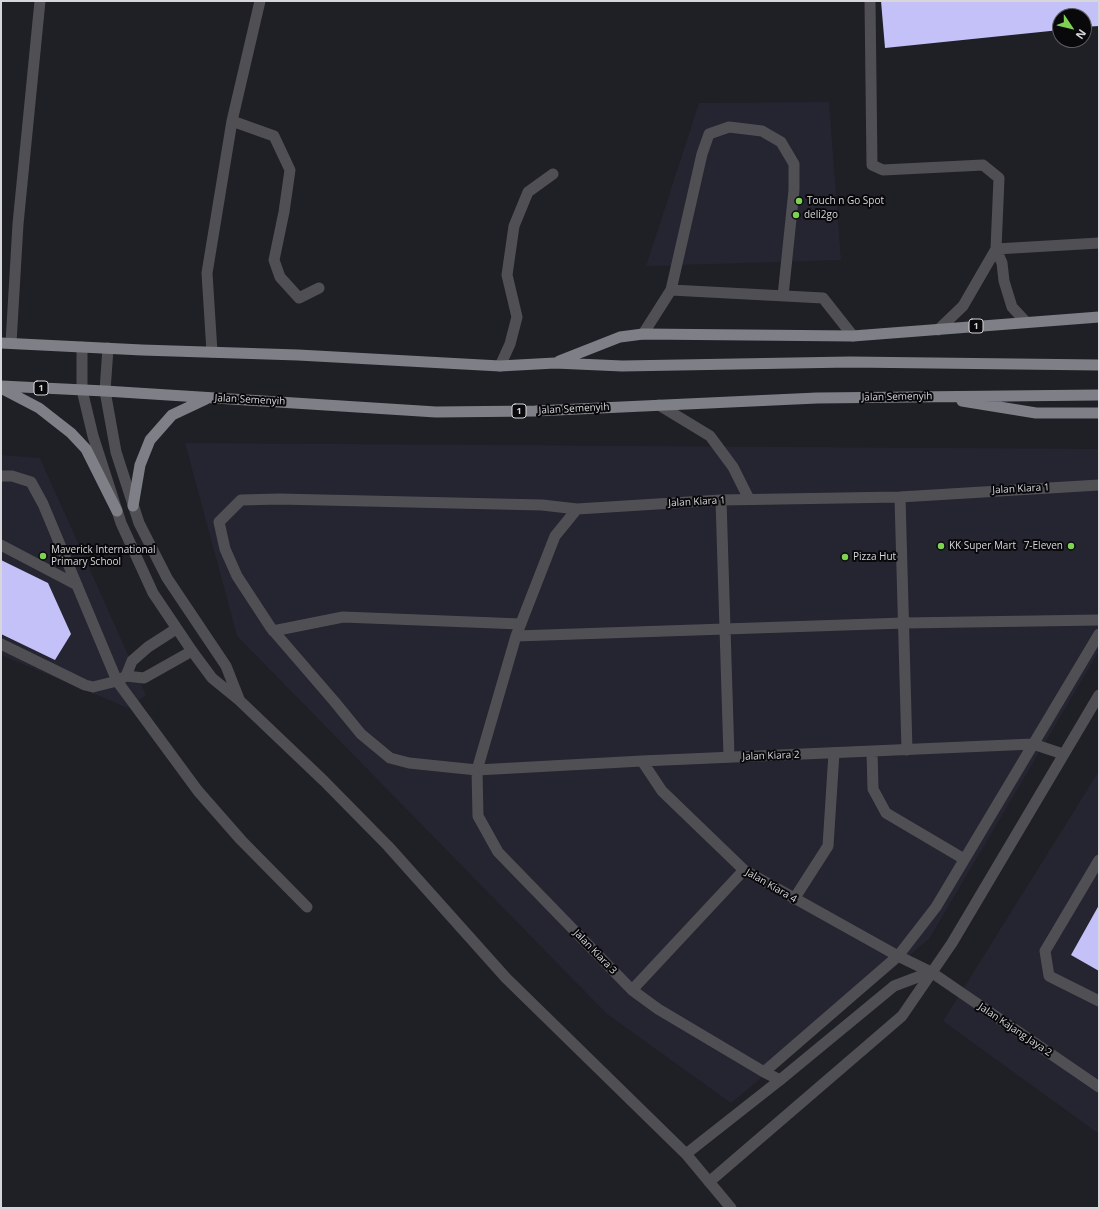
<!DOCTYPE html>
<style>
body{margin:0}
#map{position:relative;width:1100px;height:1209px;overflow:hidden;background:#1f1f26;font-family:"Open Sans",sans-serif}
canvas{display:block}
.frame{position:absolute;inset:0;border:2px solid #d6d6db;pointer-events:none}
.north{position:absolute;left:1052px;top:8px;width:40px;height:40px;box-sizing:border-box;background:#09090c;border:1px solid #5b5b5f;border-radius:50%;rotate:125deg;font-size:11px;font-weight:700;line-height:16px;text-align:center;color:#d6d6db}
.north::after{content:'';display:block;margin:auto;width:14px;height:18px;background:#7ed153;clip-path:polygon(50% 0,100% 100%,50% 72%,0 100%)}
</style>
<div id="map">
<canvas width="1100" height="1209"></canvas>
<div class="frame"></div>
<div class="north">N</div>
</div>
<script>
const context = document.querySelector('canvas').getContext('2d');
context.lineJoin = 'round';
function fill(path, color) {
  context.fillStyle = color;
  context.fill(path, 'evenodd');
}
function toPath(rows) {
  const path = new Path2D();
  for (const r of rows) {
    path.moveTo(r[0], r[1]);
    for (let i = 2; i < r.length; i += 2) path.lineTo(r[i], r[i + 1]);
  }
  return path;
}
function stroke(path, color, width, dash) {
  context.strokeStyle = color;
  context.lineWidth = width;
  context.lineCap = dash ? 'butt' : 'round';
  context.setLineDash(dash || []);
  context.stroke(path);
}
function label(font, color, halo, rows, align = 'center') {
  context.font = font + ' "Open Sans",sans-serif';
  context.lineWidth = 4;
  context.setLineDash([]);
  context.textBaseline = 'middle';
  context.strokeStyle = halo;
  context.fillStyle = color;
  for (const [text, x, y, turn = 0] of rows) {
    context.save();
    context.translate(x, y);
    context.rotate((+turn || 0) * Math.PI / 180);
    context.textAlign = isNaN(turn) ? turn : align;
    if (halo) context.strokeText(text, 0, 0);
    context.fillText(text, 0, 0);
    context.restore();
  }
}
const built = toPath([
 [829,102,841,260,646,266,699,103],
 [185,443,1099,449,1099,651,929,939,731,1103,607,1014,237,636],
 [1,455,40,458,146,695,128,708,1,655],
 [1099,771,1099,1134,943,1021]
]);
const building = toPath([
 [881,1,1099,1,1099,26,1084,27,1084,16,1060,16,1060,30,885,48],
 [1,560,48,583,71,634,55,660,1,634],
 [1099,905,1099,971,1071,955]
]);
const service = toPath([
 [870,1,872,165,883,170,983,165,999,178,996,249,1002,263,1004,281,1012,307,1026,322],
 [232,121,274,136,290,170,284,212,274,260,280,277,299,298,319,288],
 [996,249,1099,243],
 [671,290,702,154,709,134,729,127,762,131,781,142,794,164,794,190,783,296],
 [938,330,963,306,996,249],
 [643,334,671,290,823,298,853,336],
 [11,343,18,224,40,1],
 [212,352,207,273,232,121,260,1],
 [500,366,510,344,517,317,507,275,514,226,528,192,553,174],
 [659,405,710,436,733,467,749,499],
 [1,476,12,476,31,482,43,504,117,681,198,791,241,840,307,907],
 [900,497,907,750],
 [721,500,729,757],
 [577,509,555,536,516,636,477,770,478,816,498,852,632,990,658,1009,764,1072,780,1080],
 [1,545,77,585],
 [273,631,343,617,521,624],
 [516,636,904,623,1099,620],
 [1,644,85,685,93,687,117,681,126,676,144,678,192,651],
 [126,676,132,661,148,647,176,629],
 [872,751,873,789,886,813,964,859],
 [1063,754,1033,744,642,761,477,770,409,763,390,758,361,734,334,701,271,628,237,576,225,549,219,522,241,500,279,499,542,505,577,509,721,500,900,497,1099,485],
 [642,761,662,791,744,870,898,956,931,972],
 [1099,860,1045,951,1049,976,1099,1001],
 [794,899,828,846,834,753],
 [632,990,744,870],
 [764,1072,898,956,936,907,1099,634]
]);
const minor = toPath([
 [931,972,1099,1087]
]);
const tertiary = toPath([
 [82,347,82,390,93,436,121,523,153,593,192,651,212,678,239,700,324,781,388,846,506,978,686,1154,731,1208],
 [108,348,105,391,116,452,139,523,167,578,226,666,239,699],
 [686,1154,780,1080,894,986,931,972],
 [709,1182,902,1016,952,943,1099,695]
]);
const primary = toPath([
 [1,343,142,350,298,355,500,366,555,363,622,366,850,362,1099,365],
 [559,361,620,337,643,334,853,336,1099,317],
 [1,386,105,391,436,412,535,411,817,398,1099,395],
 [1,388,39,408,71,433,86,449,117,511],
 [962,401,1036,413,1099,413],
 [133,506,140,465,150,440,172,415,206,399]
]);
const markers = [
 [799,201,4,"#7ed153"],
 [796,215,4,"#7ed153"],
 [941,546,4,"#7ed153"],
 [1071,546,4,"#7ed153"],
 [43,556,4,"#7ed153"],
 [845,557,4,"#7ed153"]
];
const shields = [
 [976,326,14],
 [41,388,14],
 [519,411,14]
];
const shieldNames = [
 ["1",976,326],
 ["1",41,388],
 ["1",519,411]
];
const poiNames = [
 ["Touch n Go Spot",807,201],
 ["deli2go",804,215],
 ["KK Super Mart",949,546],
 ["7-Eleven",1063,546,"right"],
 ["Maverick International",51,550],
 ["Primary School",51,562],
 ["Pizza Hut",853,557]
];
const streetNames = [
 ["Jalan Semenyih",897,397,-1],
 ["Jalan Semenyih",250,400,3],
 ["Jalan Semenyih",574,409,-3],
 ["Jalan Kiara 1",1021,489,-3],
 ["Jalan Kiara 1",697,502,-3],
 ["Jalan Kiara 2",771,756,-2],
 ["Jalan Kiara 4",771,886,30],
 ["Jalan Kiara 3",595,952,46],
 ["Jalan Kajang Jaya 2",1015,1030,34]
];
fill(built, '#252431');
fill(building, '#c3c1f8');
stroke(service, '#505054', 11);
stroke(minor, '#505054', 11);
stroke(tertiary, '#505054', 11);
stroke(primary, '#7f7f87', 11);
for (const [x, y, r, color] of markers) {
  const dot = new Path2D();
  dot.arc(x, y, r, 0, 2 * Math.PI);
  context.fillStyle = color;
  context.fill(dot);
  stroke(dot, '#09090c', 1.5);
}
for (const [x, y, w] of shields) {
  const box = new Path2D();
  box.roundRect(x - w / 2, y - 7, w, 14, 3);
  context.fillStyle = '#09090c';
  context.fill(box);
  stroke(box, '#d6d6db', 1);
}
label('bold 9px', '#d6d6db', null, shieldNames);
label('10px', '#d6d6db', '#09090c', poiNames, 'left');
label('10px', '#d6d6db', '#09090c', streetNames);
</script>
